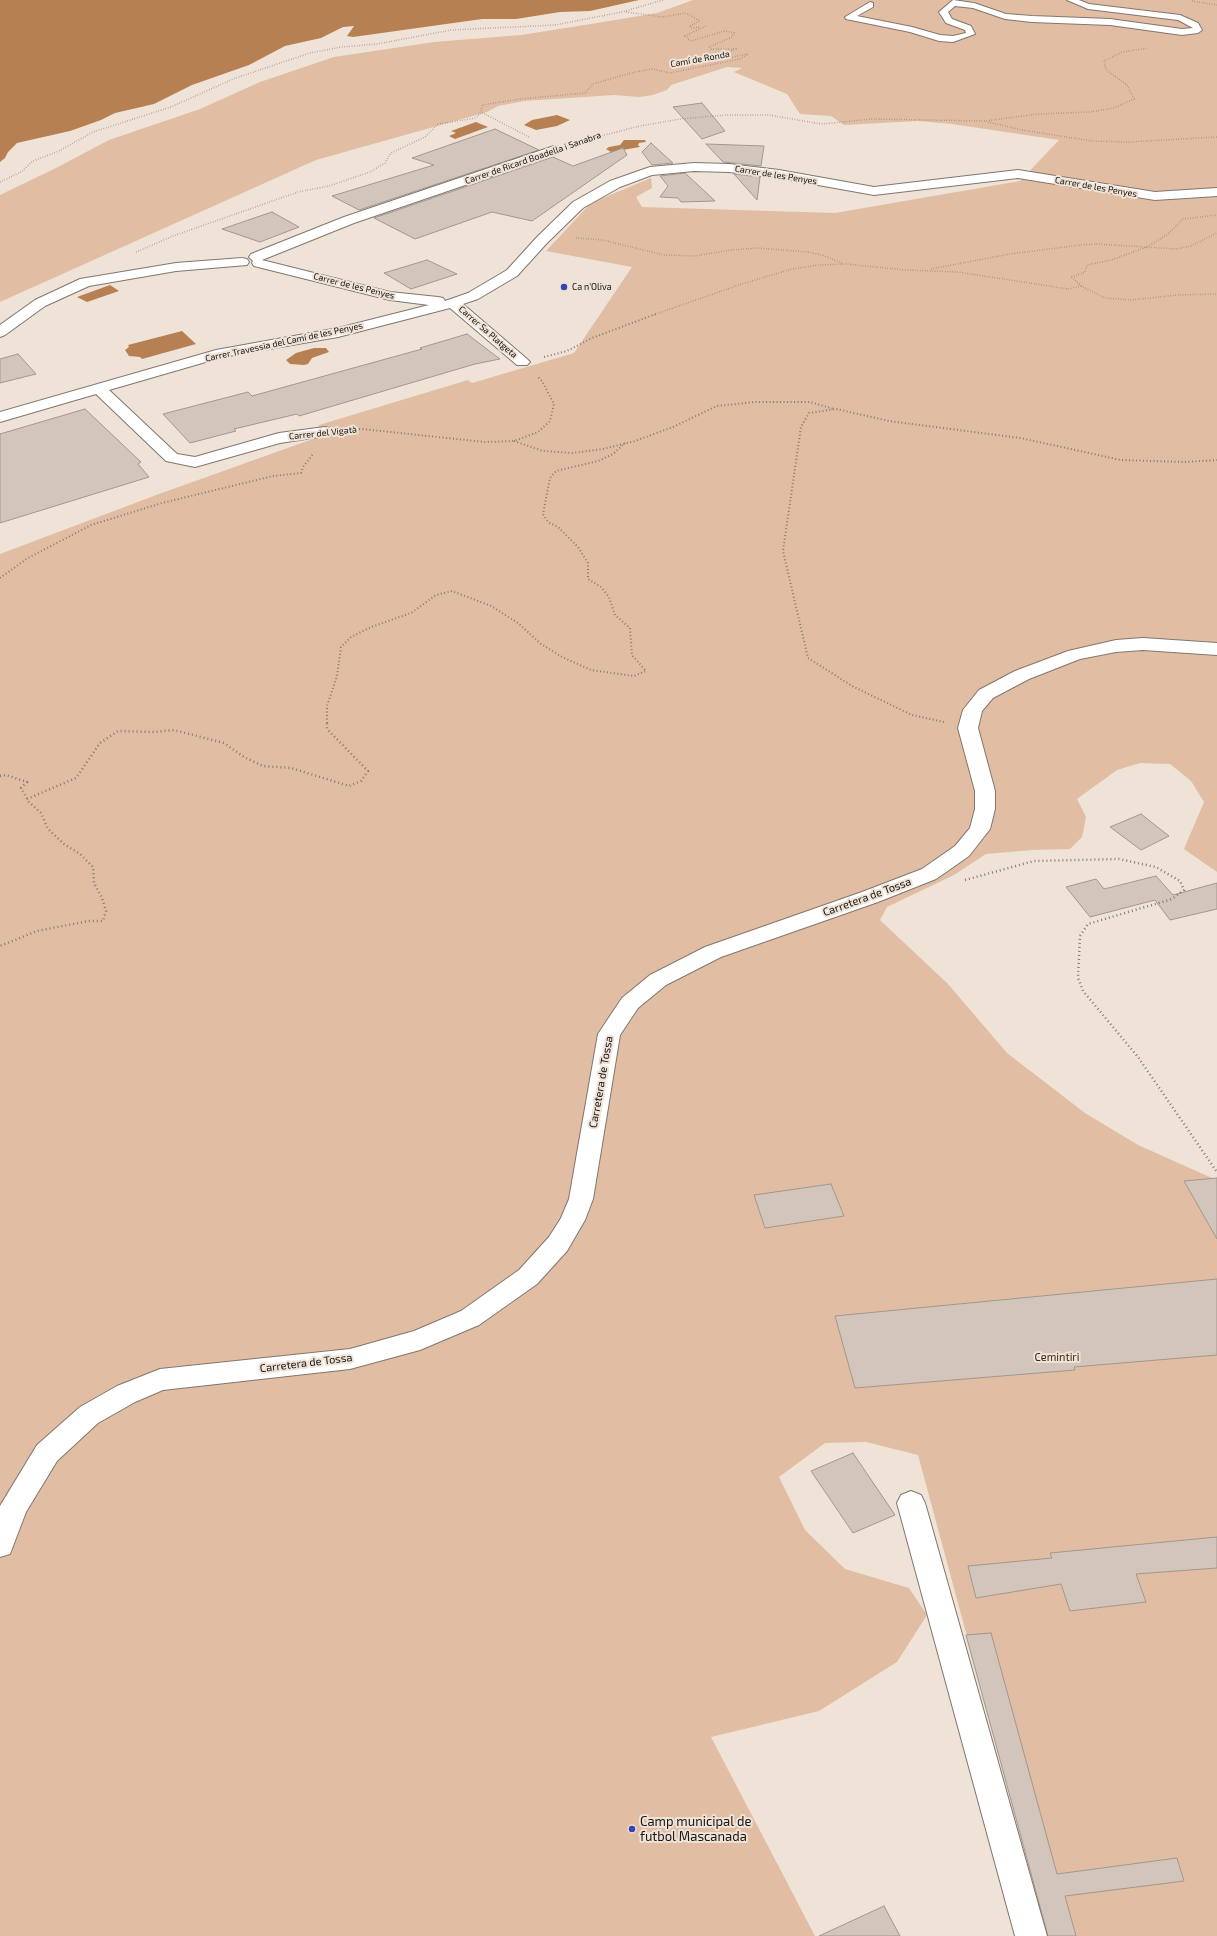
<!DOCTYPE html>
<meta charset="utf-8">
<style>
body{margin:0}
canvas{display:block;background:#efe2d7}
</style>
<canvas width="1217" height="1936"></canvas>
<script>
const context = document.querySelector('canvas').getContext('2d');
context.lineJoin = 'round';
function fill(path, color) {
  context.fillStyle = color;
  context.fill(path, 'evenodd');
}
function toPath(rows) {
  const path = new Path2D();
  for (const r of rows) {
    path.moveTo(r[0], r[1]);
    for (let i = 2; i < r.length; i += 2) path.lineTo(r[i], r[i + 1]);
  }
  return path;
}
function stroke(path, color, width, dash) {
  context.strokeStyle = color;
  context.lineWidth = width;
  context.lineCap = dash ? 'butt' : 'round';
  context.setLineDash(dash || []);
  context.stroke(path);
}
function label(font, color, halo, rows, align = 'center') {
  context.font = font + ' "Exo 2",sans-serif';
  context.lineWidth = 4;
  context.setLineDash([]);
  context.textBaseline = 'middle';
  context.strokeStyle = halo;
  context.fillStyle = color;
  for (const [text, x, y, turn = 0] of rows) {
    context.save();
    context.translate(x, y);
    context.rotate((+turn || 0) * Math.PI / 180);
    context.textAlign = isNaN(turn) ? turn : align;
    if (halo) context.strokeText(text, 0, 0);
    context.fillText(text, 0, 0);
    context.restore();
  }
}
const green = toPath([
 [693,0,1217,0,1217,872,1184,849,1204,802,1191,781,1170,764,1140,763,1117,770,1077,799,1086,817,1082,837,1070,849,1033,850,986,854,954,875,887,907,880,920,948,984,1007,1053,1085,1113,1138,1145,1212,1178,1217,1185,1217,1936,1048,1936,918,1455,866,1442,825,1443,779,1477,805,1530,845,1569,909,1588,927,1615,897,1662,819,1711,711,1737,815,1936,0,1936,0,554,159,494,310,440,319,425,468,380,472,383,574,353,632,267,546,251,591,203,651,178,652,188,636,197,642,207,835,213,1020,181,1059,140,952,124,918,121,844,125,831,116,800,114,787,94,734,72,742,68,727,67,671,85,667,90,653,95,639,97,614,95,524,101,498,106,487,112,316,160,0,302,0,195,58,167,109,140,200,109,260,82,334,57,434,42,521,35,591,24,657,13]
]);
const water = toPath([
 [0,0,639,0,590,11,560,12,516,19,482,19,353,37,347,36,354,26,343,27,321,38,285,46,249,65,192,85,154,104,115,113,101,120,70,131,17,143,8,152,5,158,0,162],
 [557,115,570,120,557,126,536,130,524,125,532,120],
 [476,122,488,127,455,139,449,136,456,133,451,131],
 [624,140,645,140,646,142,639,143,638,145,640,147,611,152,606,149,609,147,620,145],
 [110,285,119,291,87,302,77,297],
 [182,331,196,344,142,359,140,357,129,356,125,350,129,347,128,345],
 [314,348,326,348,329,352,312,358,308,364,304,365,290,364,286,360,296,353]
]);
const building = toPath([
 [702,103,725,131,702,139,673,107,702,103],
 [495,129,539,150,359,210,332,196,434,165,412,158,495,129],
 [651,143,673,163,652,165,642,152,651,143],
 [706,144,764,146,761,166,723,162,706,144],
 [623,148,627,155,532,221,492,212,415,239,374,218,553,157,573,166,623,148],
 [685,173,713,199,715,201,681,202,678,198,660,197,668,186,660,176,685,173],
 [734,174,760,177,757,200,734,174],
 [272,212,299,227,260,242,222,229,272,212],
 [427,260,457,274,411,289,384,273,427,260],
 [467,334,500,359,475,364,299,416,297,414,234,429,236,431,190,443,163,414,248,392,252,396,422,349,420,348,467,334],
 [18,354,36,374,0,383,0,359,18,354],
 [85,409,141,462,138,464,149,477,0,523,0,434,85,409],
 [1141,814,1169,836,1141,850,1110,827,1141,814],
 [1156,876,1173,895,1217,883,1217,909,1170,920,1155,900,1090,917,1066,887,1096,879,1104,889,1156,876],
 [1217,1178,1217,1239,1184,1181,1217,1178],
 [831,1184,844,1216,765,1228,754,1195,831,1184],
 [1217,1279,1217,1355,1074,1367,1075,1370,855,1388,835,1316,1217,1279],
 [853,1453,895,1515,853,1533,811,1471,853,1453],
 [1217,1537,1217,1568,1136,1574,1146,1602,1070,1611,1061,1584,976,1598,968,1566,1052,1558,1050,1553,1217,1537],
 [991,1633,1057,1874,1177,1858,1184,1881,1065,1896,1076,1936,1048,1936,966,1635,991,1633],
 [884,1906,900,1936,819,1936,884,1906]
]);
const pathFar2 = toPath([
 [1192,1,1217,5],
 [626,12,663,17,686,13,700,21,690,26],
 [690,26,691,28,700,27],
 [988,122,1022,130,1092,141,1127,142,1217,137],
 [529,137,481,112,482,105,520,99,585,93,593,84,631,73,652,69,670,73,740,59,748,54,722,59,718,57,736,49,711,49,709,47,732,37,734,33,731,32,724,31,691,41,685,36,706,26],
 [573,143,640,126,680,119,726,115,769,115,821,124,872,119,985,121,1038,114,1089,112,1114,108,1134,99,1127,85,1106,70,1104,61,1122,52,1148,48],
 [0,182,21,172,33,161,59,151,93,132,171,107,233,79,310,53,341,47,377,44,451,30,555,25,622,12,663,0],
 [576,238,603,240,664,255,695,256,731,250,758,248,808,252,822,255,842,263],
 [136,252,173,236,298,192,329,186,370,172,385,163,391,153,425,137,438,124,476,118,481,112],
 [931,269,1010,254,1080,245,1096,244,1177,249,1191,246,1217,233],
 [1081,286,1105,298,1131,300,1178,295,1217,294],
 [653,315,742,284,792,269,819,265,847,264,904,270,958,272,1068,289,1081,286,1072,277,1085,272,1087,265,1111,260,1147,247,1168,234,1183,219,1217,215]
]);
const pathFar1 = toPath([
 [544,357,567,351,592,338,656,314],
 [345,430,362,429,485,442,514,441,538,432,550,421,554,404,542,381,537,376],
 [514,441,543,451,572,453,603,449,635,441,673,427,717,406,755,402,810,402,834,409],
 [0,578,28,558,91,525,162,503,273,476,301,473,303,467,313,454],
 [944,722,912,715,852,686,808,658,783,551,801,427,809,413,836,409,889,421,1020,438,1121,460,1185,462,1217,460],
 [327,723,327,706,337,676,341,647,351,637,371,627,411,613,436,595,452,591,491,606,518,623,541,644,562,657,591,670,634,676,646,671,632,655,630,628,615,615,609,597,601,587,588,579,588,563,578,547,558,527,548,522,543,514,550,478,556,471,598,461,613,454,625,443]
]);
const path = toPath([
 [0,776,6,775,27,782,21,788,29,802,41,813,48,829,64,844,80,854,93,867,94,883,102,898,106,911,103,921,89,921,37,931,0,946],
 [27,799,76,778,100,743,118,731,154,732,174,730,224,743,244,757,263,766,291,768,349,786,361,781,368,771,327,729,327,722],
 [965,880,1034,861,1119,859,1156,867,1180,881,1184,890,1172,899,1088,924,1080,936,1078,978,1083,991,1138,1057,1217,1172]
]);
const lane = toPath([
 [953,0,974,3,1006,14,1032,16,1110,19,1182,29,1193,28,1178,20,1088,9,1067,0,1079,0,1089,4,1180,15,1198,23,1202,30,1198,33,1182,35,1110,25,1032,22,1005,19,973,8,955,6,948,12,952,19,971,26,975,34,953,42,939,41,910,32,846,19,845,17,870,2,873,3,873,7,857,16,912,27,940,35,953,36,966,33,965,30,946,23,939,12,953,0]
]);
const street = toPath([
 [554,146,559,147,561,150,559,153,354,223,262,260,390,292,438,297,443,298,445,301,468,293,507,270,537,237,573,202,610,181,650,167,694,163,729,164,779,170,874,187,1018,170,1155,192,1217,188,1217,196,1155,200,1018,178,874,195,779,178,729,172,694,171,652,175,620,187,583,208,547,243,517,276,478,299,463,304,527,359,530,362,527,365,517,365,450,308,338,337,223,357,109,390,177,454,195,457,279,433,325,427,331,429,333,432,331,435,280,443,195,467,166,461,96,394,0,422,0,412,216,350,338,328,429,305,390,300,254,266,252,263,253,261,249,257,251,254,344,217,554,146],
 [242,258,247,259,249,262,247,265,176,271,89,286,45,306,5,335,0,337,0,325,35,300,80,279,176,263,242,258],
 [911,1491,921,1495,925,1503,1047,1936,1015,1936,897,1503,901,1495,911,1491]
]);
const secondary = toPath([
 [1143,638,1217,643,1217,655,1143,650,1116,652,1080,659,1029,679,993,698,982,711,978,728,995,791,995,809,990,829,969,856,936,879,878,902,721,957,666,985,638,1008,620,1035,593,1199,585,1220,567,1251,537,1284,479,1325,420,1350,350,1369,163,1390,135,1402,98,1423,57,1461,26,1512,10,1554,0,1557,0,1506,37,1445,80,1407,117,1386,160,1369,350,1349,414,1331,461,1311,519,1270,549,1237,561,1218,569,1199,598,1034,622,998,650,975,705,947,862,892,922,869,955,846,970,828,975,809,975,791,958,728,963,710,979,690,1015,671,1068,651,1116,640,1143,638]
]);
const markers = [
 [564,287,4,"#3345b7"],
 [632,1829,4,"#3345b7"]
];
const farStreetnames = [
 ["Camí de Ronda",700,59,-10],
 ["Carrer de Ricard Boadella i Sanabra",533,158,-19],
 ["Carrer de les Penyes",776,175,9],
 ["Carrer de les Penyes",1096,187,10],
 ["Carrer de les Penyes",354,286,14],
 ["Carrer Sa Platgeta",488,332,41],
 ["Carrer Travessia del Camí de les Penyes",284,342,-12],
 ["Carrer del Vigatà",323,433,-6]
];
const farPoinames = [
 ["Ca n'Oliva",572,287]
];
const streetNames = [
 ["Carretera de Tossa",867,897,-20],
 ["Carretera de Tossa",601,1082,-80],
 ["Carretera de Tossa",306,1363,-7]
];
const parkNames = [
 ["Cemintiri",1057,1357]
];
const nearPoinames = [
 ["Camp municipal de",640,1822],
 ["futbol Mascanada",640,1837]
];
fill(green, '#e1bea3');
fill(water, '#b68052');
fill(building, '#d2c6bc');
stroke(building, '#a3978d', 1);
stroke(lane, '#82766d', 2);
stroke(street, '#82766d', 2);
stroke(secondary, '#82766d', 2);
stroke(pathFar2, '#837b73', 1.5, [0.5, 2]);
stroke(pathFar1, '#837b73', 2, [1, 2.5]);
stroke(path, '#837b73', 2.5, [1, 3]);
fill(lane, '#fff');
fill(street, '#fff');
fill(secondary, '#fff');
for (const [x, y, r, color] of markers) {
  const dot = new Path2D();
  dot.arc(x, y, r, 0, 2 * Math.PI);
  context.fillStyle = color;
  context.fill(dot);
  stroke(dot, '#efe2d7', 1.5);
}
label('9px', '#181410', '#efe2d7', farStreetnames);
label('9px', '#181410', '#efe2d7', farPoinames, 'left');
label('11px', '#181410', '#efe2d7', streetNames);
label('11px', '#3d2611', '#efe2d7', parkNames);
label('13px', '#181410', '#efe2d7', nearPoinames, 'left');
</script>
